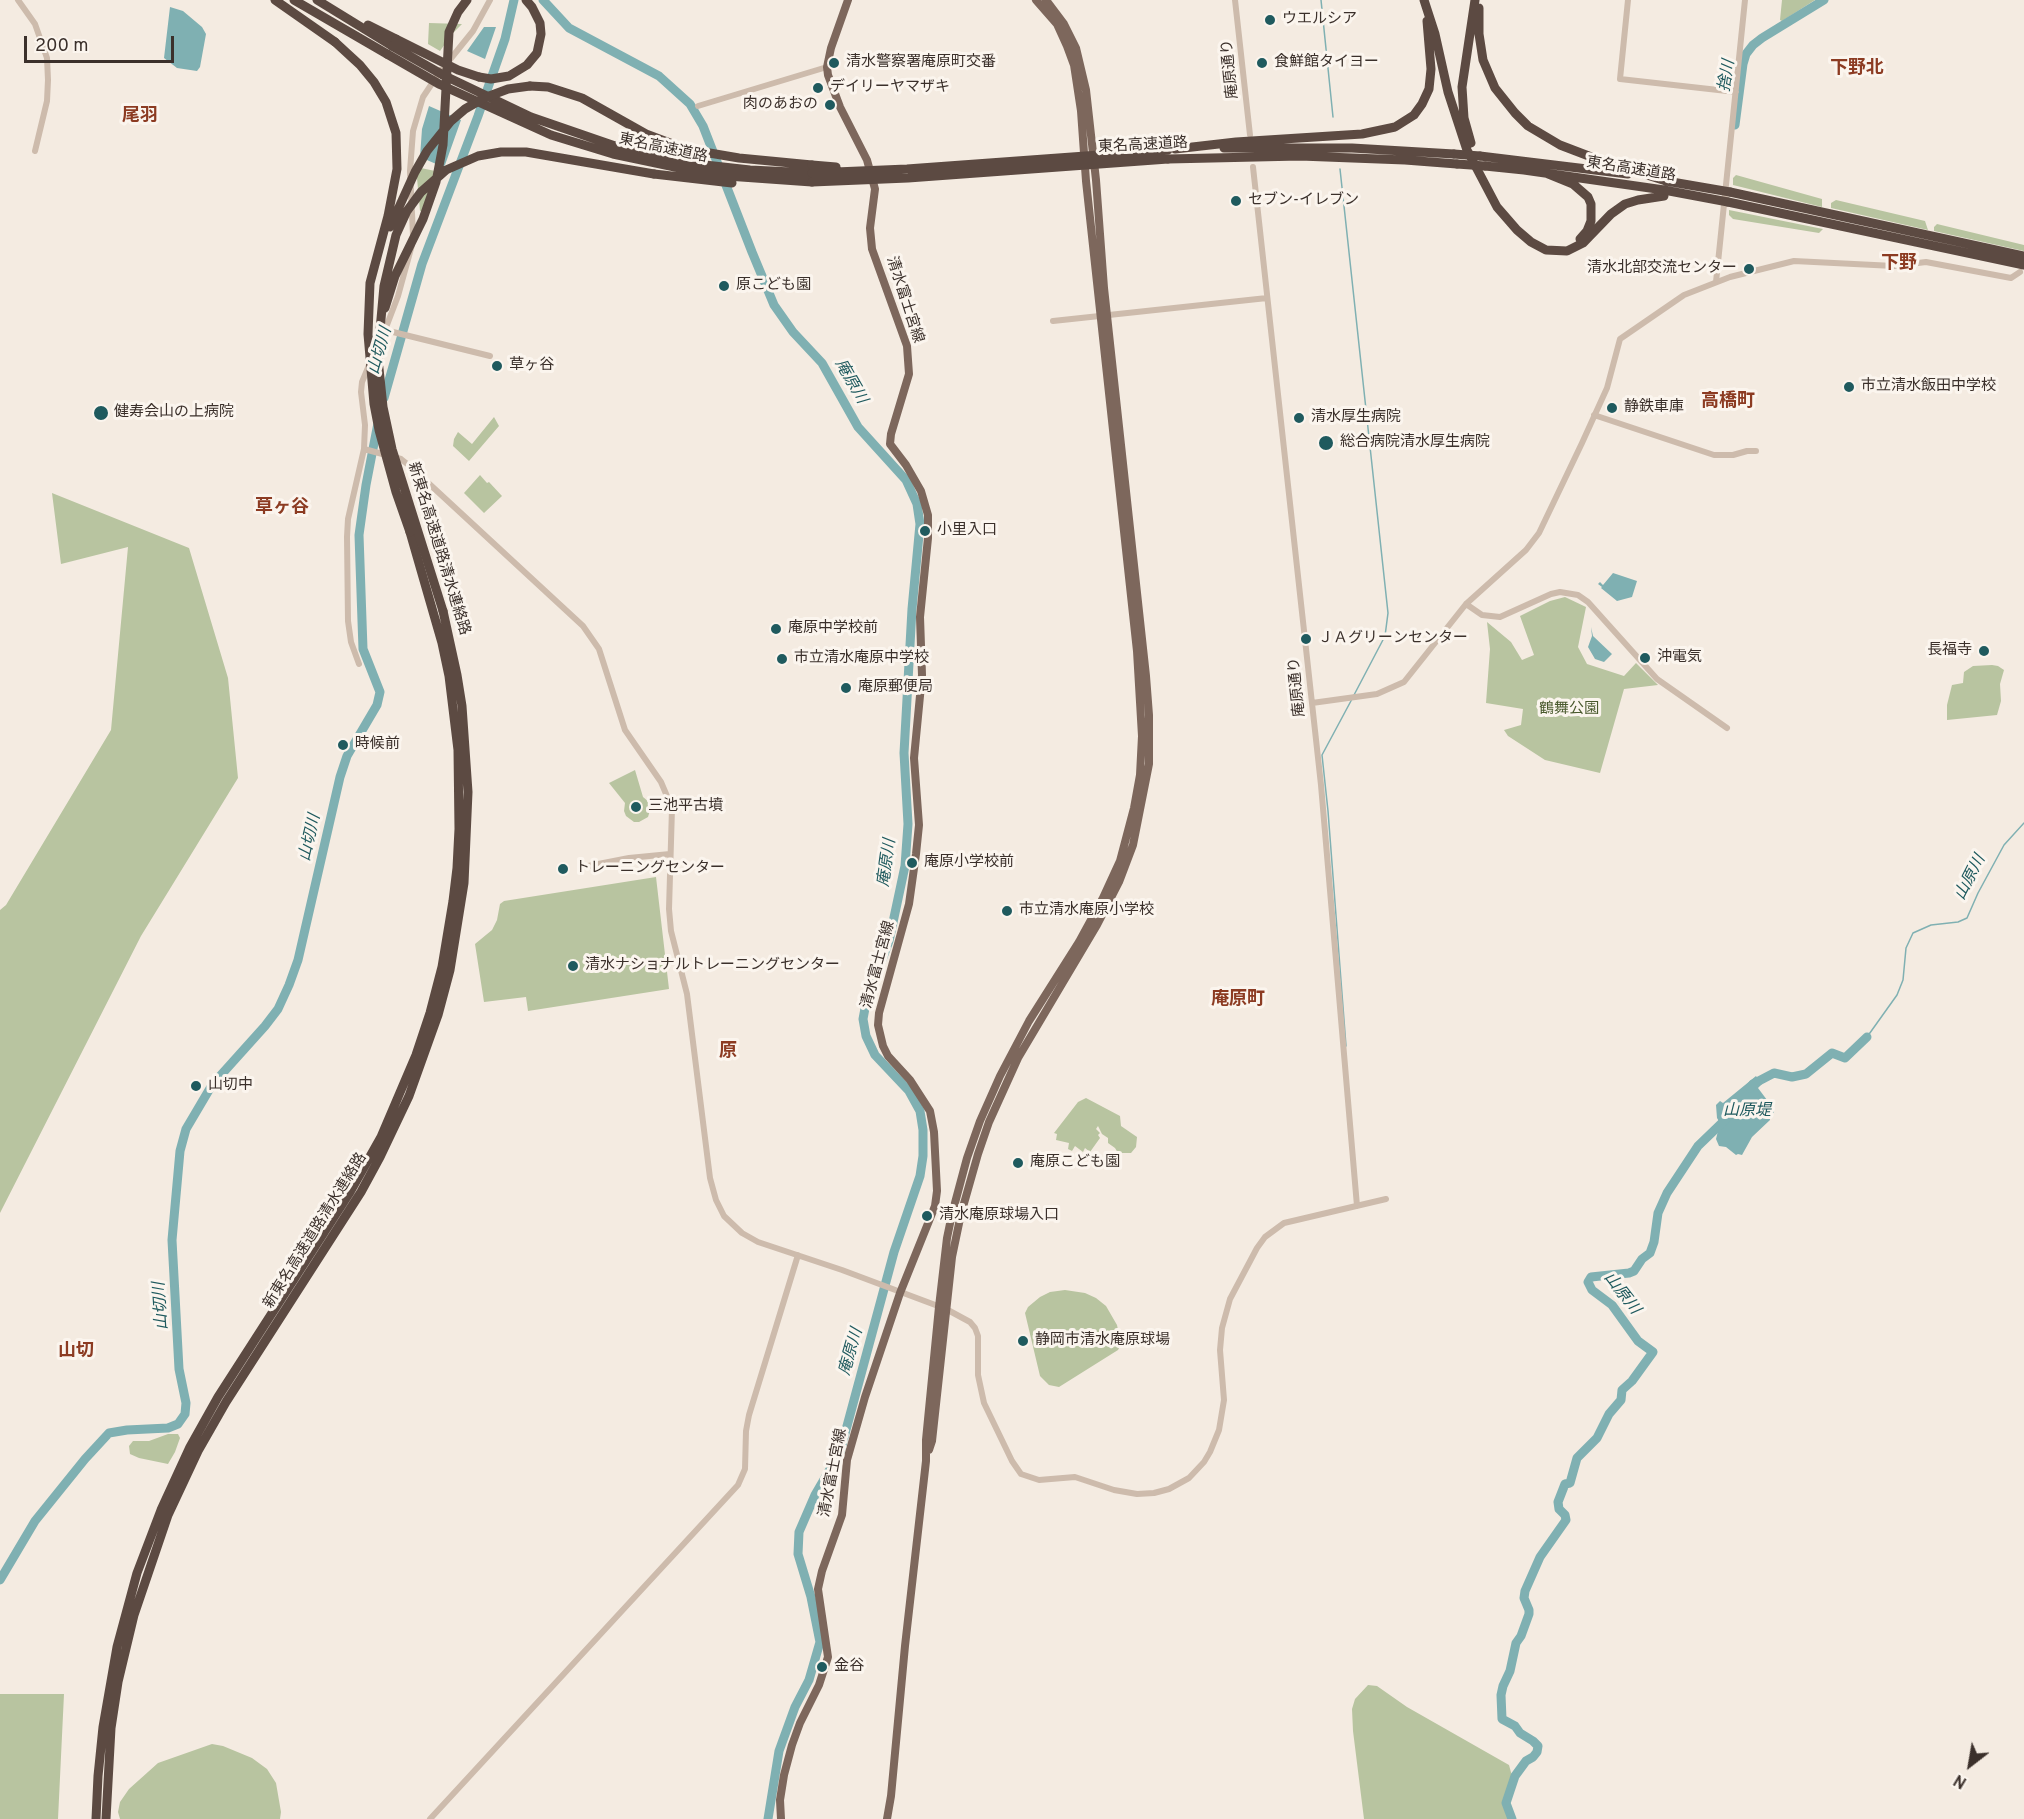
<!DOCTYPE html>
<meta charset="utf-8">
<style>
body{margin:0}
#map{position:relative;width:2024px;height:1819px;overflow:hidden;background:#f4ebe1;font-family:Overpass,sans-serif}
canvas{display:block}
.north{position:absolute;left:1940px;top:1735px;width:60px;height:60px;-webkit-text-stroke:4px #fbf5ee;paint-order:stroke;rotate:211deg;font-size:16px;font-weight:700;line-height:24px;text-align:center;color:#3b302b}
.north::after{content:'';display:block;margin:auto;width:21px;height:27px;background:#3b302b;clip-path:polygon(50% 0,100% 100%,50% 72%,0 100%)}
.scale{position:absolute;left:24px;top:36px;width:150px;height:27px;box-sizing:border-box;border:3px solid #3b302b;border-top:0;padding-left:8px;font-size:18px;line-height:21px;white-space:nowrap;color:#3b302b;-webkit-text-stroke:4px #fbf5ee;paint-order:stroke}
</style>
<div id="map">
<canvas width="2024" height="1819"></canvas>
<div class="north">N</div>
<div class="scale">200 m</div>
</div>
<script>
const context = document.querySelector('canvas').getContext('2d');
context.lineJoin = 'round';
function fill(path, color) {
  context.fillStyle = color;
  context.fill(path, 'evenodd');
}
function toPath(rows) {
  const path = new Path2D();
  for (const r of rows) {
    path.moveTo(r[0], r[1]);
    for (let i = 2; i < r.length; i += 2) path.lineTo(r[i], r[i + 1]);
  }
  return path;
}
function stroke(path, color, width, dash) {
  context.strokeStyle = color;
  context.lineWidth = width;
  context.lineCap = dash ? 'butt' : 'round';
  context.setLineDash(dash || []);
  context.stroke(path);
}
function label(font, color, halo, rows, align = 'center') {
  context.font = font + ' Overpass,"Noto Sans JP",sans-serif';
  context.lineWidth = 6;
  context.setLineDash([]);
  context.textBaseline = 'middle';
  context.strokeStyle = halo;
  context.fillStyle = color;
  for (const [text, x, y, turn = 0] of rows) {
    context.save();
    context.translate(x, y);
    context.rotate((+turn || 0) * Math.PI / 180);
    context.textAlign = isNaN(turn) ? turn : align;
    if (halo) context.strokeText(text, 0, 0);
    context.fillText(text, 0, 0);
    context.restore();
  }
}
const green = toPath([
 [1782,0,1815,0,1782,21,1780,20],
 [429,23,462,24,452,34,440,51,428,44],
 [416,167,440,172,427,212,420,211],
 [1736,175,1822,199,1822,207,1733,185,1733,178],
 [1836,200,1925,221,1928,230,1831,208,1831,203],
 [1729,210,1823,229,1819,233,1733,219,1729,215],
 [1937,224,2024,245,2024,251,1934,231,1934,227],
 [494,417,499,426,469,461,453,446,454,439,458,432,472,444],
 [480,475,487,483,489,482,502,496,484,513,464,493],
 [52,493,189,548,228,678,238,778,141,936,0,1213,0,910,6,905,111,730,128,547,61,564],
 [1565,597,1586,607,1578,647,1587,664,1624,676,1636,663,1658,685,1624,689,1600,773,1545,760,1508,736,1504,730,1521,725,1523,709,1486,703,1490,649,1487,622,1511,642,1522,660,1534,655,1520,616,1550,601],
 [1992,665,1998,666,2004,670,2000,684,2001,701,1997,715,1947,720,1947,705,1952,685,1963,683,1964,672,1973,666],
 [635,770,643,797,649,802,651,807,648,817,639,822,634,822,626,816,624,811,625,803,609,783],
 [656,877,669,989,528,1011,526,997,484,1002,475,944,492,930,497,920,500,904,504,901],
 [1086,1098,1120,1116,1121,1126,1137,1137,1136,1147,1131,1153,1118,1153,1115,1148,1108,1143,1108,1138,1102,1134,1098,1126,1096,1129,1100,1133,1098,1135,1100,1138,1090,1152,1085,1148,1083,1152,1075,1146,1072,1151,1068,1149,1069,1143,1056,1140,1057,1134,1054,1133,1078,1102],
 [1065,1290,1085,1293,1096,1298,1106,1306,1117,1325,1121,1344,1118,1350,1059,1387,1049,1385,1040,1376,1025,1313,1028,1307,1040,1297,1050,1292],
 [168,1434,178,1434,180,1438,175,1452,168,1464,139,1458,130,1454,129,1446,133,1441,149,1441],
 [1368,1685,1377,1686,1407,1707,1509,1765,1512,1776,1509,1819,1364,1819,1353,1731,1352,1709,1355,1699],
 [0,1694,64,1694,58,1819,0,1819],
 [212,1744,223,1746,252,1758,267,1769,276,1783,281,1812,280,1819,120,1819,118,1812,120,1802,129,1789,158,1763]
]);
const water = toPath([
 [170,7,183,11,202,27,206,34,200,67,197,71,177,68,164,58],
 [484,27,496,27,485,59,467,51],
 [429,106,461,120,445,165,443,167,420,157,422,129],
 [1613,573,1637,581,1632,597,1617,601,1601,588,1602,587,1598,584,1600,582,1603,585],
 [1591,627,1593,636,1612,654,1604,662,1595,659,1588,647,1592,636],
 [1756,1076,1762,1084,1758,1088,1773,1108,1774,1112,1770,1116,1770,1120,1752,1137,1742,1155,1738,1154,1736,1155,1726,1147,1719,1146,1716,1139,1720,1123,1717,1118,1716,1105,1720,1101,1723,1103]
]);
const stream = toPath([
 [1321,0,1333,117],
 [1340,169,1388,613,1385,636,1354,695],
 [1867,1037,1897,995,1903,980,1906,948,1913,933,1931,925,1958,922,1967,918,1978,893,2004,845,2024,823],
 [1346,1046,1328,811,1322,755,1352,699]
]);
const river = toPath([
 [543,0,569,28,659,76,690,104,703,126,752,252,774,305,793,332,822,363,858,427,906,480,917,504,920,524,912,609,904,753,908,824,905,866,889,941,866,1003,863,1019,866,1036,875,1055,909,1091,920,1111,923,1130,923,1156,920,1176,894,1252,840,1452,815,1495,799,1532,798,1554,811,1597,820,1642,809,1680,795,1707,779,1751,768,1819],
 [1735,125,1743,64,1746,54,1753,45,1762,38,1824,0],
 [384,398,422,264,478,116,505,39,514,0],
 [1750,1088,1753,1084,1774,1073,1792,1077,1806,1074,1832,1053,1845,1058,1867,1037],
 [0,1580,35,1521,85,1459,109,1433,127,1430,168,1428,178,1424,185,1414,186,1403,179,1369,172,1240,180,1151,186,1129,212,1085,265,1026,278,1009,289,985,298,960,340,777,347,756,377,705,380,692,363,649,359,535,366,485,378,423],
 [1512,1819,1506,1803,1515,1776,1526,1761,1533,1757,1537,1752,1538,1746,1533,1741,1520,1733,1515,1726,1502,1719,1501,1695,1503,1686,1510,1671,1516,1643,1521,1636,1529,1614,1529,1610,1524,1598,1525,1591,1540,1557,1566,1520,1565,1515,1559,1509,1558,1502,1565,1484,1570,1483,1577,1458,1597,1438,1609,1414,1621,1400,1622,1390,1632,1381,1653,1352,1638,1341,1612,1305,1592,1290,1588,1282,1591,1277,1629,1273,1634,1271,1642,1259,1650,1253,1654,1242,1658,1213,1667,1193,1698,1146,1727,1118]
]);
const tertiary = toPath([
 [18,0,35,24,47,58,48,80,47,101,35,151],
 [1235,0,1250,135],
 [1628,0,1620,79,1736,92],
 [448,62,473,31,490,0],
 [698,106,827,67],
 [1253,167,1321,785,1357,1206],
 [413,235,410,171,413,131,423,97,441,70],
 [1716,282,1745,0],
 [1053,321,1267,298],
 [385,330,490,356],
 [382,338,398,296,412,245],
 [1594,415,1714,455,1733,455,1747,451,1756,451],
 [364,449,401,459,411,467,583,626,599,649,625,730,661,782,672,808,669,909,671,931,687,994,710,1178,716,1200,724,1216,742,1233,758,1242,842,1270,946,1309,970,1322,975,1328,978,1336,978,1375,984,1403,1012,1461,1021,1474,1039,1480,1075,1477,1114,1490,1137,1494,1154,1493,1169,1489,1189,1478,1204,1462,1210,1452,1219,1430,1224,1400,1220,1350,1222,1328,1230,1299,1257,1248,1265,1237,1284,1223,1386,1199],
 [1466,604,1482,615,1500,617,1551,594,1560,592,1578,595,1588,602,1657,679,1727,728],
 [359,664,351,642,348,621,347,537,348,519,364,449,365,425,361,392,362,382,370,363],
 [1312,703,1377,694,1404,682,1466,604,1526,550,1539,533,1582,443,1607,388,1620,339,1684,295,1730,277,1794,261,1894,266,1926,262,2011,278,2020,272],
 [583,867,629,858,670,854],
 [430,1819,738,1485,745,1469,746,1431,749,1415,798,1255]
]);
const primary = toPath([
 [929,1450,932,1441,952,1257,961,1214,978,1154,989,1122,1018,1058,1097,925,1119,882,1133,845,1149,764,1149,715,1146,676,1104,288,1096,180,1086,90,1076,48,1064,24,1046,0],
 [781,1819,780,1800,784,1775,792,1745,800,1723,819,1685,828,1657,818,1589,822,1571,842,1515,847,1460,865,1397,900,1293,935,1206,937,1191,934,1132,930,1111,910,1080,888,1056,883,1046,878,1025,879,1013,909,904,916,854,919,825,914,758,922,675,920,617,928,538,928,515,921,491,906,465,890,444,891,434,909,374,907,346,872,249,870,228,875,189,867,160,840,107,828,75,827,67,831,48,848,0],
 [887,1819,891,1796,905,1646,926,1461,926,1440,939,1307,947,1238,952,1214,967,1158,980,1121,1000,1076,1029,1021,1079,942,1103,898,1120,861,1134,808,1140,775,1142,736,1137,651,1086,181,1081,111,1074,65,1067,46,1057,24,1036,0]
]);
const motorway = toPath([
 [275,0,335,42],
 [294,0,387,54],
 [317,0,392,46],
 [1424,0,1435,34,1448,92,1467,150,1497,207,1517,230,1531,242,1546,250,1567,251,1583,243,1611,214,1625,204,1638,200,1664,196],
 [1479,8,1479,34,1483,60,1495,88,1515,113,1528,126,1560,145,1594,158,1666,181],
 [368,25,396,39],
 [443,75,531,117,618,147,705,165,750,170,812,173],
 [479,77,491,79,509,76,527,65,537,53,541,34,540,23,532,7,526,0],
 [441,85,551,135,613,154,713,175,812,182],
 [530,86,548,87,582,98,646,134,686,149,739,158,812,165],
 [1471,143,1464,118,1462,87,1475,0],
 [1224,148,1352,148,1454,154],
 [1175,149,1236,142,1362,134,1395,127,1414,115,1422,104,1429,89,1431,69,1427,21],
 [1480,156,1628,174],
 [1168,159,1300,156,1405,160,1457,164],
 [1485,166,1524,170,1664,190],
 [1546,173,1573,184,1588,197,1591,204,1591,221,1587,231,1580,239],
 [654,174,732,183],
 [1730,192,2024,256],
 [1728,202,2024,265],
 [96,1819,98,1776,103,1727,117,1647,137,1573,161,1510,190,1447,218,1397,350,1192,381,1137,416,1055,430,1013,442,967,453,901,457,868,459,829,458,750,449,676,442,643,410,532],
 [106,1819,111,1728,118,1682,134,1615,168,1515,198,1451,226,1402,361,1192,380,1157,409,1096,438,1015,450,970,464,883,468,792,462,706,457,675,443,611]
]);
const motorwayBridge = toPath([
 [396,39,458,70,479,77],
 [335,42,360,65,374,82,386,102,396,133,397,169,388,216,370,283,368,334,374,404,379,430,396,492,410,532],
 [392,46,443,75],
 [387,54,439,84],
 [1454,154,1480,156],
 [1457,164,1485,166],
 [812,165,836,167],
 [812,173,907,169,1168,150],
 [1666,181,1730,192],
 [812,182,908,178,1168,159],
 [1664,190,1728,202],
 [390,227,415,172,427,151,451,121,465,109,484,98,508,89,530,86],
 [385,308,395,276,423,219,436,182,443,145,449,32,458,12,467,0],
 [378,352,384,286,396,235,407,211,421,192,446,170,478,156,501,152,526,152,654,174],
 [378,359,383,407,392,449,443,611]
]);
const markers = [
 [1270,20,6,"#1f5a5e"],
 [834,63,6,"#1f5a5e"],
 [1262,63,6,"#1f5a5e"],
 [818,88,6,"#1f5a5e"],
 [830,105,6,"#1f5a5e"],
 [1236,201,6,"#1f5a5e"],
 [1749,269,6,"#1f5a5e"],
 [724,286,6,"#1f5a5e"],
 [497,366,6,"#1f5a5e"],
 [1849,387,6,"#1f5a5e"],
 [1612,408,6,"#1f5a5e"],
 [101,413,8,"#1f5a5e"],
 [1299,418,6,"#1f5a5e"],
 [1326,443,8,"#1f5a5e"],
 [925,531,6,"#1f5a5e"],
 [776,629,6,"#1f5a5e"],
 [1306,639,6,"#1f5a5e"],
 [1984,651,6,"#1f5a5e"],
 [1645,658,6,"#1f5a5e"],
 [782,659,6,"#1f5a5e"],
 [846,688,6,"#1f5a5e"],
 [343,745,6,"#1f5a5e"],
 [636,807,6,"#1f5a5e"],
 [912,863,6,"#1f5a5e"],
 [563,869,6,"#1f5a5e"],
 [1007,911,6,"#1f5a5e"],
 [573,966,6,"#1f5a5e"],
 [196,1086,6,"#1f5a5e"],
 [1018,1163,6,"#1f5a5e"],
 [927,1216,6,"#1f5a5e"],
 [1023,1341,6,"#1f5a5e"],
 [822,1667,6,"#1f5a5e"]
];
const poiNames = [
 ["ウエルシア",1282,20],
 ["清水警察署庵原町交番",846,63],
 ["食鮮館タイヨー",1274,63],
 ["デイリーヤマザキ",830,88],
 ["肉のあおの",818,105,"right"],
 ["セブン-イレブン",1248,201],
 ["清水北部交流センター",1737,269,"right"],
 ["原こども園",736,286],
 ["草ヶ谷",509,366],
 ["市立清水飯田中学校",1861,387],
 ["静鉄車庫",1624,408],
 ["健寿会山の上病院",114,413],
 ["清水厚生病院",1311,418],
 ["総合病院清水厚生病院",1340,443],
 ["小里入口",937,531],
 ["庵原中学校前",788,629],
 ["ＪＡグリーンセンター",1318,639],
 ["長福寺",1972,651,"right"],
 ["沖電気",1657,658],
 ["市立清水庵原中学校",794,659],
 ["庵原郵便局",858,688],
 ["時候前",355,745],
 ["三池平古墳",648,807],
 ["庵原小学校前",924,863],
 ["トレーニングセンター",575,869],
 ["市立清水庵原小学校",1019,911],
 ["清水ナショナルトレーニングセンター",585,966],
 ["山切中",208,1086],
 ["庵原こども園",1030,1163],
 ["清水庵原球場入口",939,1216],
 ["静岡市清水庵原球場",1035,1341],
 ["金谷",834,1667]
];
const streetNames = [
 ["庵原通り",1231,69,-96],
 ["東名高速道路",1143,146,-3],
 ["東名高速道路",663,149,12],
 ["東名高速道路",1631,170,9],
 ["清水富士宮線",904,300,72],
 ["新東名高速道路清水連絡路",438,549,73],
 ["庵原通り",1298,687,-96],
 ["清水富士宮線",879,965,-75],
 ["新東名高速道路清水連絡路",316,1231,-58],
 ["清水富士宮線",834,1473,-79]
];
const parkNames = [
 ["鶴舞公園",1569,710]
];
const waterNames = [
 ["捨川",1728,76,-81],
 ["山切川",381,351,-74],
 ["庵原川",850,382,60],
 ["山切川",311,838,-77],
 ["庵原川",888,863,-82],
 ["山原川",1971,878,-63],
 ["山原堤",1747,1112],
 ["山原川",1621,1294,52],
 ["山切川",162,1306,-94],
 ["庵原川",852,1352,-74]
];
const quarterNames = [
 ["下野北",1857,69],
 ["尾羽",140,117],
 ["下野",1899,264],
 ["高橋町",1728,402],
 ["草ヶ谷",282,508],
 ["庵原町",1238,1000],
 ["原",728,1052],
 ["山切",76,1352]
];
fill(green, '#b8c4a0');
fill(water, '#7fb0b2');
stroke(stream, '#7fb0b2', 1.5);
stroke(river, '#7fb0b2', 9);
stroke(tertiary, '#cdbbac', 6);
stroke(primary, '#7d675c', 8);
stroke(motorway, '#5c4a42', 9);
stroke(motorwayBridge, '#5c4a42', 9);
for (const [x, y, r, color] of markers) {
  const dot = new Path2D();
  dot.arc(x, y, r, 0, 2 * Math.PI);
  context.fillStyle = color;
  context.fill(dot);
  stroke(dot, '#fbf5ee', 2);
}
label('15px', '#3b302b', '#fbf5ee', poiNames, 'left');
label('15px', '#3b302b', '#fbf5ee', streetNames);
label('15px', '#4a5a2e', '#fbf5ee', parkNames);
label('italic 16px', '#1f5a5e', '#fbf5ee', waterNames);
label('bold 18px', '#8c3b22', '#fbf5ee', quarterNames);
</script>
